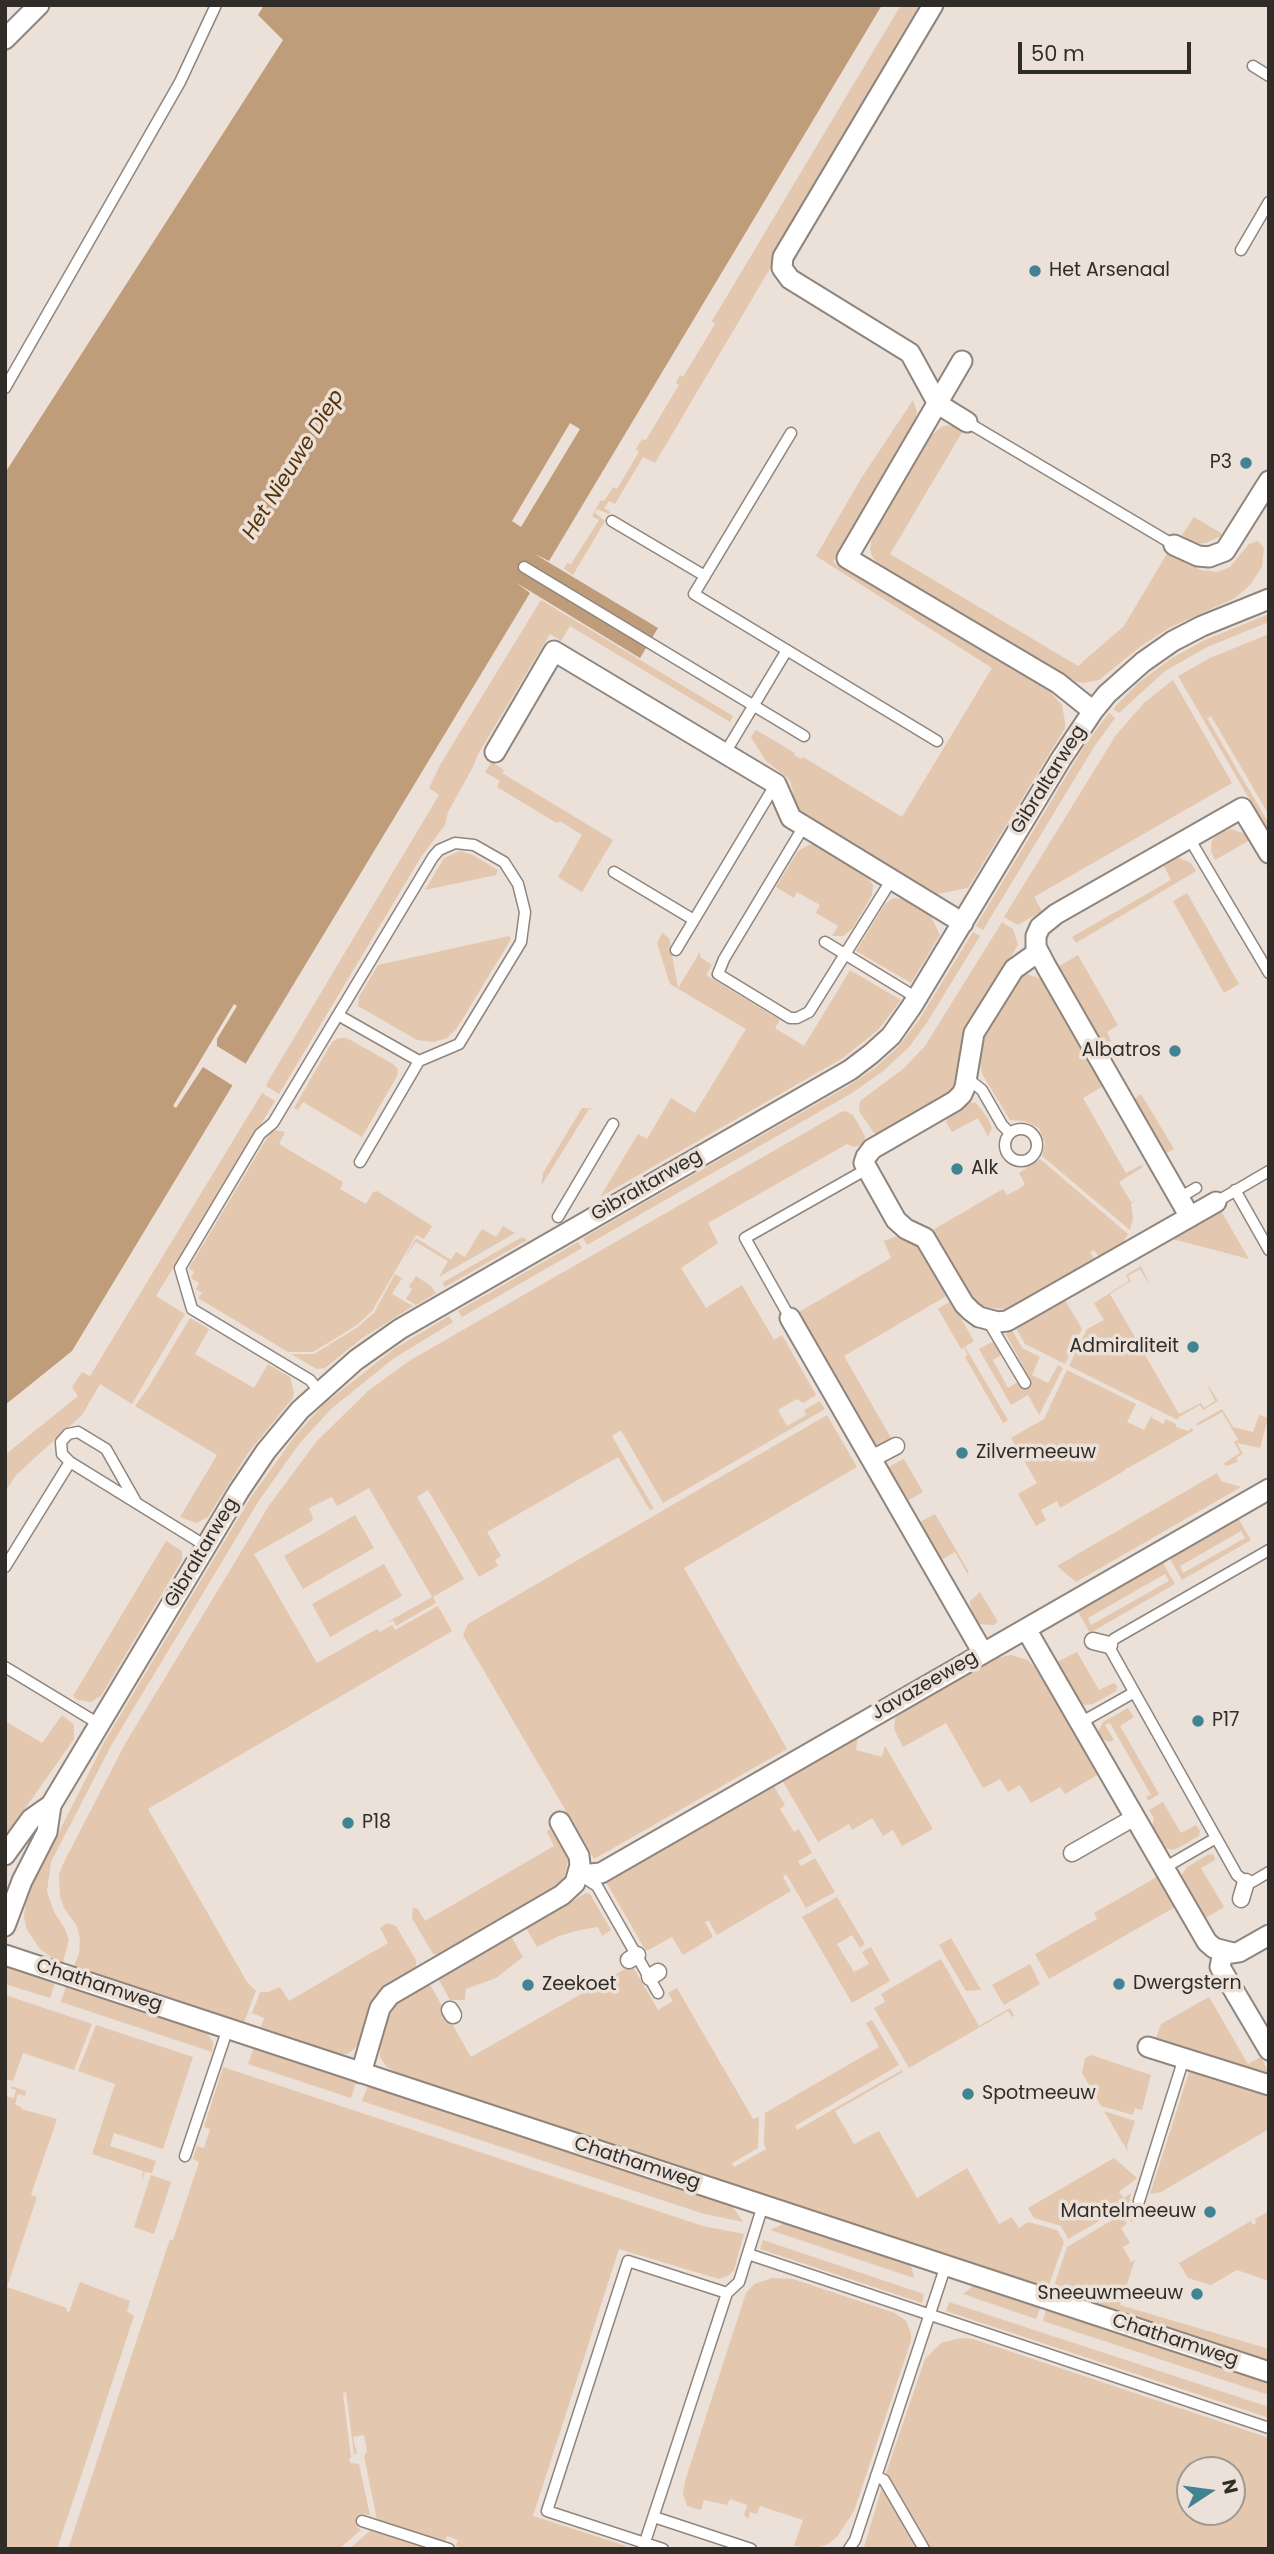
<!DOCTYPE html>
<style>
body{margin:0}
#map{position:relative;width:1274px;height:2554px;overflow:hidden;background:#ebe1d8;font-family:Poppins,sans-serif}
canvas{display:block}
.frame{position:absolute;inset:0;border:7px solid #302c28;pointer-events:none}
.north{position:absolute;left:1176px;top:2456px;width:70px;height:70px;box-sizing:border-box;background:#ebe1d8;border:2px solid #a09992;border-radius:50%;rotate:77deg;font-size:19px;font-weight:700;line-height:28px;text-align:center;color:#302c28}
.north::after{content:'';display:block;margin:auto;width:24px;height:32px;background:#408393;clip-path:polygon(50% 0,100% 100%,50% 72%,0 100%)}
.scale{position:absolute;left:1018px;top:42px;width:173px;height:32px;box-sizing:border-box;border:4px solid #302c28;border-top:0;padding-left:9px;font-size:21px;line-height:24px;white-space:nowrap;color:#302c28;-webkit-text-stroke:5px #ebe1d8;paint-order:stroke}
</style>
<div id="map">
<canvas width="1274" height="2554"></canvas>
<div class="frame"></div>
<div class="north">N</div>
<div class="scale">50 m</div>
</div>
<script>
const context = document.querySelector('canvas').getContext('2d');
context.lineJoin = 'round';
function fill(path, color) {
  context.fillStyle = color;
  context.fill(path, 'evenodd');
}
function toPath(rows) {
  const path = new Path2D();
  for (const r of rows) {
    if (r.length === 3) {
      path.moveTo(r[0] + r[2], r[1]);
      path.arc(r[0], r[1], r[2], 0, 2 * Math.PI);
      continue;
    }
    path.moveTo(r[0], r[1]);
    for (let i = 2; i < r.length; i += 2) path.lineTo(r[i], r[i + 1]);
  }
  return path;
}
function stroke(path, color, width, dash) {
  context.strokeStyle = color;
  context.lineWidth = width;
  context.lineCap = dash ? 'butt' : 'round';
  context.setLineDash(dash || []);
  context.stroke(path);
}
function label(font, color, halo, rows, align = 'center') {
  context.font = font + ' Poppins,sans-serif';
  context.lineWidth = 7;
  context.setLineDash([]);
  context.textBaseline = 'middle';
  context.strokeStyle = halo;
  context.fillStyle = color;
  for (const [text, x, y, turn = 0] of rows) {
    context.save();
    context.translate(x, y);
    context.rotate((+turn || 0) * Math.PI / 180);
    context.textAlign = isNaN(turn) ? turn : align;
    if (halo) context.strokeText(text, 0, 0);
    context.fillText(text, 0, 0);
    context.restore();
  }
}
const green = toPath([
 [901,5,926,5,655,463,643,457,615,504,609,501,604,508,610,512,609,514,597,509,595,513,605,521,573,575,564,569,567,563,571,564,599,520,592,516,601,500,604,501,613,487,617,489,639,452,636,449,642,439,646,440,679,385,676,383,680,375,683,377,715,324,712,321],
 [913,400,917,412,914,425,833,562,1047,688,1062,705,1065,722,1065,728,968,888,937,894,797,810,790,780,766,761,751,737,756,730,795,753,794,755,801,759,803,757,902,817,992,668,816,556,862,477],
 [949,425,964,429,890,554,1078,666,1124,626,1168,552,1201,570,1217,572,1230,567,1249,544,1258,541,1264,548,1262,567,1250,585,1235,598,1169,628,1141,646,1099,680,1084,683,1076,682,879,565,872,556,870,549,872,537,932,435,941,427],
 [1194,517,1221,533,1221,536,1206,543,1192,544,1185,541,1187,538,1182,535],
 [541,600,733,716,730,722,570,626,561,641,550,634,477,756,474,765,448,812,445,825,421,857,279,1094,266,1086,267,1083,439,795,429,788,440,765],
 [1269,614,1269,622,1207,647,1165,671,1119,713,1113,709,1138,683,1172,658,1205,640],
 [1269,634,1269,815,1211,716,1207,718,1269,824,1269,833,1178,676,1210,658],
 [1173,680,1232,783,1034,897,1042,911,1018,925,1004,917,1116,735,1145,702],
 [1109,713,1115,718,1094,747,983,930,976,926,1085,745],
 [492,762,504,770,502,773,613,840,582,892,558,877,582,835,560,821,558,823,555,822,497,787,500,781,485,772],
 [1231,829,1243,833,1250,840,1215,860,1211,851,1212,840,1219,833],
 [811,844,816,845,865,874,873,885,872,895,853,928,843,936,832,936,838,926,816,913,820,905,797,892,794,898,776,887,798,851],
 [460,851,473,855,498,870,496,875,425,890,444,858],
 [1179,858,1191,863,1196,871,1076,943,1072,937,1171,880,1164,866,1172,860],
 [1187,893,1239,984,1224,993,1173,901],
 [894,898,908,900,929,913,940,935,911,983,856,951,885,904],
 [1002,922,1013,929,1018,945,965,1029,955,1087,951,1093,880,1134,874,1133,859,1111,860,1101,903,1069,925,1046],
 [973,932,980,936,926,1024,909,1047,882,1072,852,1093,587,1245,583,1238,848,1086,875,1068,898,1047,919,1020],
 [662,933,669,938,678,988,700,952,700,957,712,965,706,975,780,1020,775,1028,804,1046,850,970,901,1000,878,1030,843,1058,600,1197,638,1134,647,1139,671,1098,695,1113,746,1029,670,984,657,943],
 [509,936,511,939,457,1028,447,1038,433,1042,417,1040,358,1006,359,997,378,965],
 [1078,955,1118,1025,1107,1032,1111,1041,1103,1045,1058,967],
 [1027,974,1041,979,1103,1086,1083,1098,1126,1173,1141,1165,1143,1167,1119,1182,1131,1202,1137,1200,1131,1203,1133,1218,1130,1230,1042,1156,1045,1143,1039,1128,1024,1121,1010,1120,982,1074,979,1056,982,1040,1019,978],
 [338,1038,347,1038,393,1064,398,1069,397,1076,362,1137,303,1102,298,1110,294,1108,332,1042],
 [262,1093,275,1101,156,1296,185,1314,132,1404,100,1384,82,1415,16,1475,5,1492,5,1455,78,1396,72,1387,82,1372,90,1376],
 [1141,1094,1174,1149,1166,1153,1134,1099],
 [969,1102,976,1103,987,1117,992,1128,988,1137,978,1118,952,1132,946,1122,949,1114],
 [582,1108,595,1108,589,1109,541,1186,543,1173],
 [846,1111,853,1115,864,1134,865,1139,861,1145,854,1147,847,1144,708,1223,718,1243,681,1268,706,1308,742,1285,774,1340,782,1335,816,1395,803,1403,797,1399,778,1410,787,1426,806,1415,804,1410,820,1401,825,1409,663,1503,621,1430,612,1436,654,1509,650,1510,618,1457,487,1532,501,1556,495,1560,498,1566,479,1577,428,1490,417,1497,464,1579,433,1597,436,1603,396,1626,393,1620,384,1624,432,1597,369,1488,337,1506,332,1497,309,1508,313,1517,312,1521,254,1554,317,1663,377,1629,380,1632,392,1625,395,1630,438,1606,452,1631,148,1809,247,1982,256,1991,244,2022,74,1966,79,1953,80,1939,77,1926,64,1908,60,1896,59,1875,63,1864,125,1744,270,1504,317,1441,368,1391,409,1361,841,1112],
 [276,1130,285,1132,279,1144,343,1182,340,1189,366,1204,373,1192,377,1191,432,1226,424,1239,416,1235,372,1311,357,1325,313,1352,288,1352,198,1298,202,1293,196,1289,199,1283,191,1278,194,1272,189,1268,270,1133],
 [1040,1159,1128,1234,1123,1242,1099,1257,1094,1250,1090,1252,1095,1260,1016,1305,1007,1309,989,1308,981,1305,968,1293,931,1231,1003,1189,1007,1195,1019,1189,1025,1184,1019,1173],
 [1221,1211,1249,1259,1172,1239],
 [503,1226,515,1233,439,1277,448,1261,416,1242,405,1257,416,1238,451,1260,456,1252,465,1257,482,1229,496,1237],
 [522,1237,527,1240,445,1287,442,1283],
 [894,1237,902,1237,916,1244,948,1295,844,1356,894,1443,878,1451,799,1312,891,1258,884,1241],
 [578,1242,582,1248,462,1317,458,1311],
 [1141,1266,1150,1286,1140,1269,1128,1276,1131,1281,1110,1294,1179,1414,1201,1403,1204,1408,1215,1401,1206,1382,1218,1401,1203,1410,1200,1405,1179,1417,1178,1420,1069,1366,1087,1329,1104,1320,1094,1303,1129,1281,1126,1275],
 [395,1274,411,1284,416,1276,431,1286,436,1293,416,1305,406,1299,412,1289,409,1287,410,1284,402,1278,392,1294,413,1306,361,1339,325,1368,317,1369,291,1354,314,1354,358,1327,374,1313],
 [1065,1300,1082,1329,1065,1364,1025,1344,1016,1328],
 [951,1301,974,1341,965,1347,1008,1420,1003,1423,965,1357,968,1355,964,1348,961,1349,938,1309],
 [449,1316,453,1322,393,1359,331,1409,299,1444,258,1502,112,1744,51,1862,47,1891,54,1912,65,1929,69,1940,63,1962,53,1958,40,1949,27,1930,24,1918,26,1897,106,1739,251,1497,295,1436,323,1405,394,1349],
 [190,1318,209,1329,195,1354,254,1388,268,1364,290,1377,294,1393,293,1398,248,1453,208,1517,196,1523,180,1517,217,1455,135,1406,148,1388],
 [1012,1330,1022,1348,1040,1357,1032,1375,1048,1383,1058,1365,1063,1368,1039,1415,1028,1395,1011,1405,979,1349,994,1341,1002,1354,993,1360,1008,1388,1018,1382,1021,1386,1030,1380,1006,1334],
 [1067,1370,1136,1404,1127,1422,1144,1430,1153,1413,1152,1418,1163,1424,1166,1419,1176,1424,1176,1427,1188,1431,1192,1428,1193,1431,1128,1468,1127,1467,1124,1471,1060,1508,1057,1501,1041,1510,1046,1520,1036,1526,1018,1494,1037,1483,1011,1438,1044,1419],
 [1222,1409,1233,1427,1253,1432,1259,1415,1268,1418,1260,1448,1237,1443,1243,1454,1236,1458,1238,1462,1226,1466,1224,1463,1240,1453,1234,1442,1238,1439,1222,1412,1197,1426,1196,1424],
 [827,1415,857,1467,684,1568,787,1749,594,1859,463,1635,468,1624],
 [904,1459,923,1492,907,1501,888,1467],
 [1217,1473,1221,1481,1241,1487,1076,1582,1057,1566],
 [935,1514,969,1572,967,1573,955,1552,941,1560,920,1522],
 [355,1515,374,1548,303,1589,284,1556],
 [1238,1518,1251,1540,1182,1580,1169,1557],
 [1241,1531,1245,1538,1183,1573,1180,1566],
 [166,1541,182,1551,182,1560,101,1696,91,1702,78,1700,73,1696],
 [1162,1561,1175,1584,1090,1633,1077,1610],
 [1165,1574,1169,1581,1091,1625,1088,1618],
 [384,1564,402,1596,330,1637,312,1604],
 [980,1592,998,1622,993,1625,979,1624,971,1612,970,1601],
 [1077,1652,1099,1690,1114,1683,1117,1686,1116,1691,1093,1704,1085,1705,1081,1703,1057,1662],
 [1011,1655,1028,1660,1040,1673,1099,1774,1065,1794,1060,1787,1031,1803,1020,1785,1008,1792,1000,1779,983,1788,946,1723,903,1747,894,1729,895,1718,902,1711,993,1659],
 [1128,1708,1134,1717,1120,1726,1159,1794,1148,1801,1146,1796,1151,1795,1110,1723,1105,1725,1114,1740,1110,1742,1102,1739,1098,1732,1103,1722],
 [62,1715,74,1725,74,1739,5,1837,5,1721,42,1743],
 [858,1736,856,1750,882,1757,885,1746,933,1829,902,1846,893,1830,883,1836,872,1818,852,1830,849,1824,818,1842,782,1780],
 [773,1785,785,1805,780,1809,794,1832,799,1829,812,1853,798,1861,801,1866,815,1858,835,1892,806,1908,786,1874,783,1877,791,1891,717,1935,709,1921,705,1922,713,1937,683,1955,672,1937,646,1951,606,1882],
 [1163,1802,1181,1833,1196,1825,1200,1831,1199,1836,1178,1848,1172,1850,1165,1848,1152,1827,1154,1818,1149,1810],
 [550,1828,566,1852,568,1861,564,1878,558,1885,440,1954,433,1954,412,1918,413,1908,417,1908,425,1921,554,1846,547,1832],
 [1209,1854,1214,1855,1215,1860,1201,1868,1224,1907,1204,1919,1181,1876,1187,1867],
 [1157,1877,1175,1907,1049,1979,1035,1954,1097,1919,1094,1913],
 [586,1893,590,1894,611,1930,602,1936,598,1927,580,1930,559,1936,537,1947,526,1928],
 [837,1897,865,1944,860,1948,852,1935,837,1944,854,1972,869,1964,862,1952,871,1947,890,1981,852,2003,802,1917],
 [387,1923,396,1926,416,1960,416,1967,379,1992,370,2008,359,2044,352,2051,347,2054,339,2054,261,2027,264,2018,252,2013,260,1992,268,1992,280,1987,289,2001,388,1943,380,1928],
 [511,1936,523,1957,496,1978,466,1989,465,2000,450,2000,438,1978],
 [951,1938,981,1990,966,1991,939,1945],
 [941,1959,979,2026,1010,2008,1014,2016,1012,2017,1008,2011,909,2068,874,2008,885,2002,881,1994],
 [1030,1964,1040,1984,1004,2005,992,1985],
 [632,1965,658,2010,673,2001,668,1993,677,1988,753,2119,759,2117,758,2148,732,2163,734,2167,766,2149,764,2144,765,2113,879,2047,866,2023,872,2020,899,2065,795,2126,797,2130,902,2070,903,2072,835,2111,854,2144,879,2131,917,2198,967,2168,999,2224,1012,2217,1019,2228,1028,2222,1057,2230,1064,2242,1048,2288,397,2073,387,2067,380,2057,380,2046,391,2007,429,1983,471,2057],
 [5,1966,55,1983,50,1998,5,1984],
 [66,1986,206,2032,213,2042,212,2052,61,2002],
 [5,1995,92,2024,74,2070,23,2053,13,2081,5,2079],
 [1209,1997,1248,2064,1261,2057,1269,2074,1156,2038,1161,2024],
 [96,2025,193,2057,163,2149,114,2133,110,2146,156,2161,152,2173,145,2172,142,2181,143,2171,92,2154,115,2084,78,2071],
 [254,2048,356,2082,351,2098,248,2064],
 [1091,2055,1151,2075,1142,2110,1135,2108,1133,2115,1101,2106,1082,2073,1085,2058],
 [223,2067,703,2226,744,2234,734,2270,729,2275,719,2279,619,2249,533,2516,626,2546,625,2549,471,2549,456,2546,458,2540,447,2536,445,2542,377,2520,364,2456,367,2451,364,2435,353,2437,357,2454,354,2454,346,2392,343,2393,351,2458,349,2459,350,2463,359,2464,370,2515,362,2514,357,2527,361,2530,339,2549,68,2549,167,2248,170,2240,173,2240,199,2162,191,2158,193,2158,197,2146,204,2148,210,2129,204,2127],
 [1190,2069,1269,2095,1269,2129,1161,2192,1150,2194],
 [11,2086,26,2091,25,2096,18,2094,15,2104,21,2107,21,2109,57,2119,31,2195,37,2197,7,2287,67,2308,66,2311,69,2312,80,2282,130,2301,127,2311,134,2316,57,2549,5,2549,5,2096,14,2098,16,2090,11,2088],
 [368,2086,732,2206,743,2222,701,2213,362,2101],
 [1104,2111,1135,2121,1127,2146,1128,2152],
 [1114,2158,1137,2178,1119,2192,1124,2198,1131,2193,1129,2204,1068,2239,1061,2226,1034,2218,1028,2208],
 [151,2175,171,2182,154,2234,134,2227],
 [1131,2209,1136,2219,1131,2222,1127,2215,1123,2217,1127,2224,1121,2228,1130,2243,1123,2247,1131,2262,1135,2260,1120,2305,1269,2349,1269,2361,1053,2289,1067,2247],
 [1269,2211,1269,2281,1237,2270,1211,2285,1188,2278,1179,2263,1251,2221,1253,2225,1256,2223,1255,2219],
 [785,2223,911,2265,914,2278,770,2230],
 [763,2240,924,2294,922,2303,760,2249],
 [772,2278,793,2279,895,2313,906,2321,911,2333,911,2341,854,2511,837,2537,828,2544,816,2548,794,2546,803,2520,760,2506,757,2514,750,2512,748,2519,744,2515,747,2505,730,2499,727,2505,704,2500,701,2510,687,2506,683,2494,685,2481,746,2293,754,2284],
 [973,2286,1040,2308,1036,2319,963,2294],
 [949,2302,1269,2407,1269,2418,946,2311],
 [1046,2310,1269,2383,1269,2395,1043,2321],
 [961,2338,973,2339,1269,2438,1269,2549,931,2549,886,2473,925,2359,941,2343],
 [1232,2470,1232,2512,1190,2512,1190,2470],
 [882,2487,900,2518,917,2549,862,2549,864,2547],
 [371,2530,422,2547,429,2549,349,2549]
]);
const water = toPath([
 [264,5,882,5,549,561,533,553,658,628,640,658,515,582,530,593,72,1351,5,1405,5,473,283,40,258,15]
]);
const pier = toPath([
 [570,423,580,429,521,527,512,521],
 [234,1004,237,1006,217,1039,217,1046,248,1065,235,1087,203,1067,176,1108,173,1106]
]);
const service = toPath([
 [1253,66,1269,76],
 [1241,250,1269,202],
 [5,388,180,82,216,5],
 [967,422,1174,545],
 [791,433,694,594,937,741],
 [612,521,705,576],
 [524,567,804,736],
 [725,753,787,650],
 [804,826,724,959,718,974,777,1010,790,1018,797,1018,809,1012,892,879],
 [1189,838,1269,973],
 [614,872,694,920],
 [825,942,917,998],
 [676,950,775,785],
 [338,1015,419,1061],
 [967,1078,982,1090,1002,1125,1010,1133],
 [1021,1145,16],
 [1235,1190,1269,1250],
 [1179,1198,1196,1188],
 [1216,1202,1269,1171],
 [558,1217,613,1124],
 [790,1318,745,1238,867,1169],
 [988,1321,1025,1383],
 [319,1391,310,1380,192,1309,180,1268,260,1134,273,1123,433,857,439,850,455,843,474,845,504,862,518,884,525,912,521,942,459,1044,419,1061,360,1162],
 [70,1462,62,1454,61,1442,68,1434,78,1432,106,1449,136,1502],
 [1269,1550,1114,1639,1109,1647,1237,1875,1246,1882,1252,1882,1269,1872],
 [5,1567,70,1462,206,1546],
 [5,1667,99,1724],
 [1080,1723,1133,1693],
 [1164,1868,1216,1838],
 [583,1877,597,1886,658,1993],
 [185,2156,228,2028],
 [1139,2201,1184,2058],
 [748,2254,1269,2428],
 [876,2476,884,2480,924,2549],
 [654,2517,751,2549],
 [362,2521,449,2549],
 [643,2548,727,2293,739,2282,763,2205],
 [663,2549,547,2511,628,2261,727,2293],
 [849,2549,855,2540,946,2265]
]);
const pedestrian = toPath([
 [871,1459,896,1446],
 [1093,1641,1109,1645],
 [1072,1853,1135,1817],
 [1241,1899,1246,1882],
 [629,1960,637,1955],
 [650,1977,658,1972],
 [450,2010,453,2015]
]);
const minor = toPath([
 [933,5,783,257,782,268,790,279,910,353,938,404,967,422],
 [5,39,39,5],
 [962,361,847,558,1058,683,1093,711],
 [1174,545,1198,556,1209,557,1225,551,1269,481],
 [495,752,554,651,776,784,791,818,963,923],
 [1038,952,1014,969,974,1033,965,1087,962,1094,955,1101,872,1149,866,1157,864,1163,896,1220,906,1229,925,1238,964,1304,971,1311,979,1317,998,1322,1007,1321,1023,1312,1216,1202],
 [1190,1217,1046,966,1036,947,1036,936,1040,927,1056,914,1242,808,1269,853],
 [790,1318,983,1653],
 [1026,1629,1207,1942,1214,1948,1233,1953,1239,1952,1269,1935],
 [5,1855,31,1819,51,1805],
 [579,1875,601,1873,1269,1489],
 [5,1926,22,1881,47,1832,51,1805,239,1491,266,1451,300,1410,356,1360,400,1329,850,1070,871,1054,891,1036,912,1006,1061,759,1093,711,1107,694,1143,662,1173,641,1202,626,1269,599],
 [1223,1952,1220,1967,1269,2050],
 [5,1955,1269,2372],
 [1148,2047,1269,2085],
 [361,2073,380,2008,390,1995,562,1895,575,1883,580,1865,579,1856,560,1822]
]);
const markers = [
 [1035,271,7,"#408393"],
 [1246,463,7,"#408393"],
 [1175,1051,7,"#408393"],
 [957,1169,7,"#408393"],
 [1193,1347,7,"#408393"],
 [962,1453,7,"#408393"],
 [1198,1721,7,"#408393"],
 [348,1823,7,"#408393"],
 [1119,1984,7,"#408393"],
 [528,1985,7,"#408393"],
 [968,2094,7,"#408393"],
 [1210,2212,7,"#408393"],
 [1197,2294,7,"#408393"]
];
const poiNames = [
 ["Het Arsenaal",1049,271],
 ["P3",1232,463,"right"],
 ["Albatros",1161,1051,"right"],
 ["Alk",971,1169],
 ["Admiraliteit",1179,1347,"right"],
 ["Zilvermeeuw",976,1453],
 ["P17",1212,1721],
 ["P18",362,1823],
 ["Dwergstern",1133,1984],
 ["Zeekoet",542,1985],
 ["Spotmeeuw",982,2094],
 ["Mantelmeeuw",1196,2212,"right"],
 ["Sneeuwmeeuw",1183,2294,"right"]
];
const streetNames = [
 ["Gibraltarweg",1049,780,-58],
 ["Gibraltarweg",647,1186,-30],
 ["Gibraltarweg",202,1553,-59],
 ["Javazeeweg",925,1686,-30],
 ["Chathamweg",99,1986,18],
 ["Chathamweg",637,2164,18],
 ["Chathamweg",1175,2341,18]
];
const waterNames = [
 ["Het Nieuwe Diep",294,465,-58]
];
fill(green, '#e3c7ae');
fill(water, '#bf9c7a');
fill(pier, '#ebe1d8');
stroke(service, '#8f857d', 13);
stroke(pedestrian, '#8f857d', 19);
stroke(minor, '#8f857d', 23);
stroke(service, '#fff', 10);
stroke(pedestrian, '#fff', 16);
stroke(minor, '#fff', 19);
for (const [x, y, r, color] of markers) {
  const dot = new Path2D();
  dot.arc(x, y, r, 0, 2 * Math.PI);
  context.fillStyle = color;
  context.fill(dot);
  stroke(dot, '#ebe1d8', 2.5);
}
label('19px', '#302c28', '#ebe1d8', poiNames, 'left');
label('19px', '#302c28', '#ebe1d8', streetNames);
label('italic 21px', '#563207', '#ebe1d8', waterNames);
</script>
